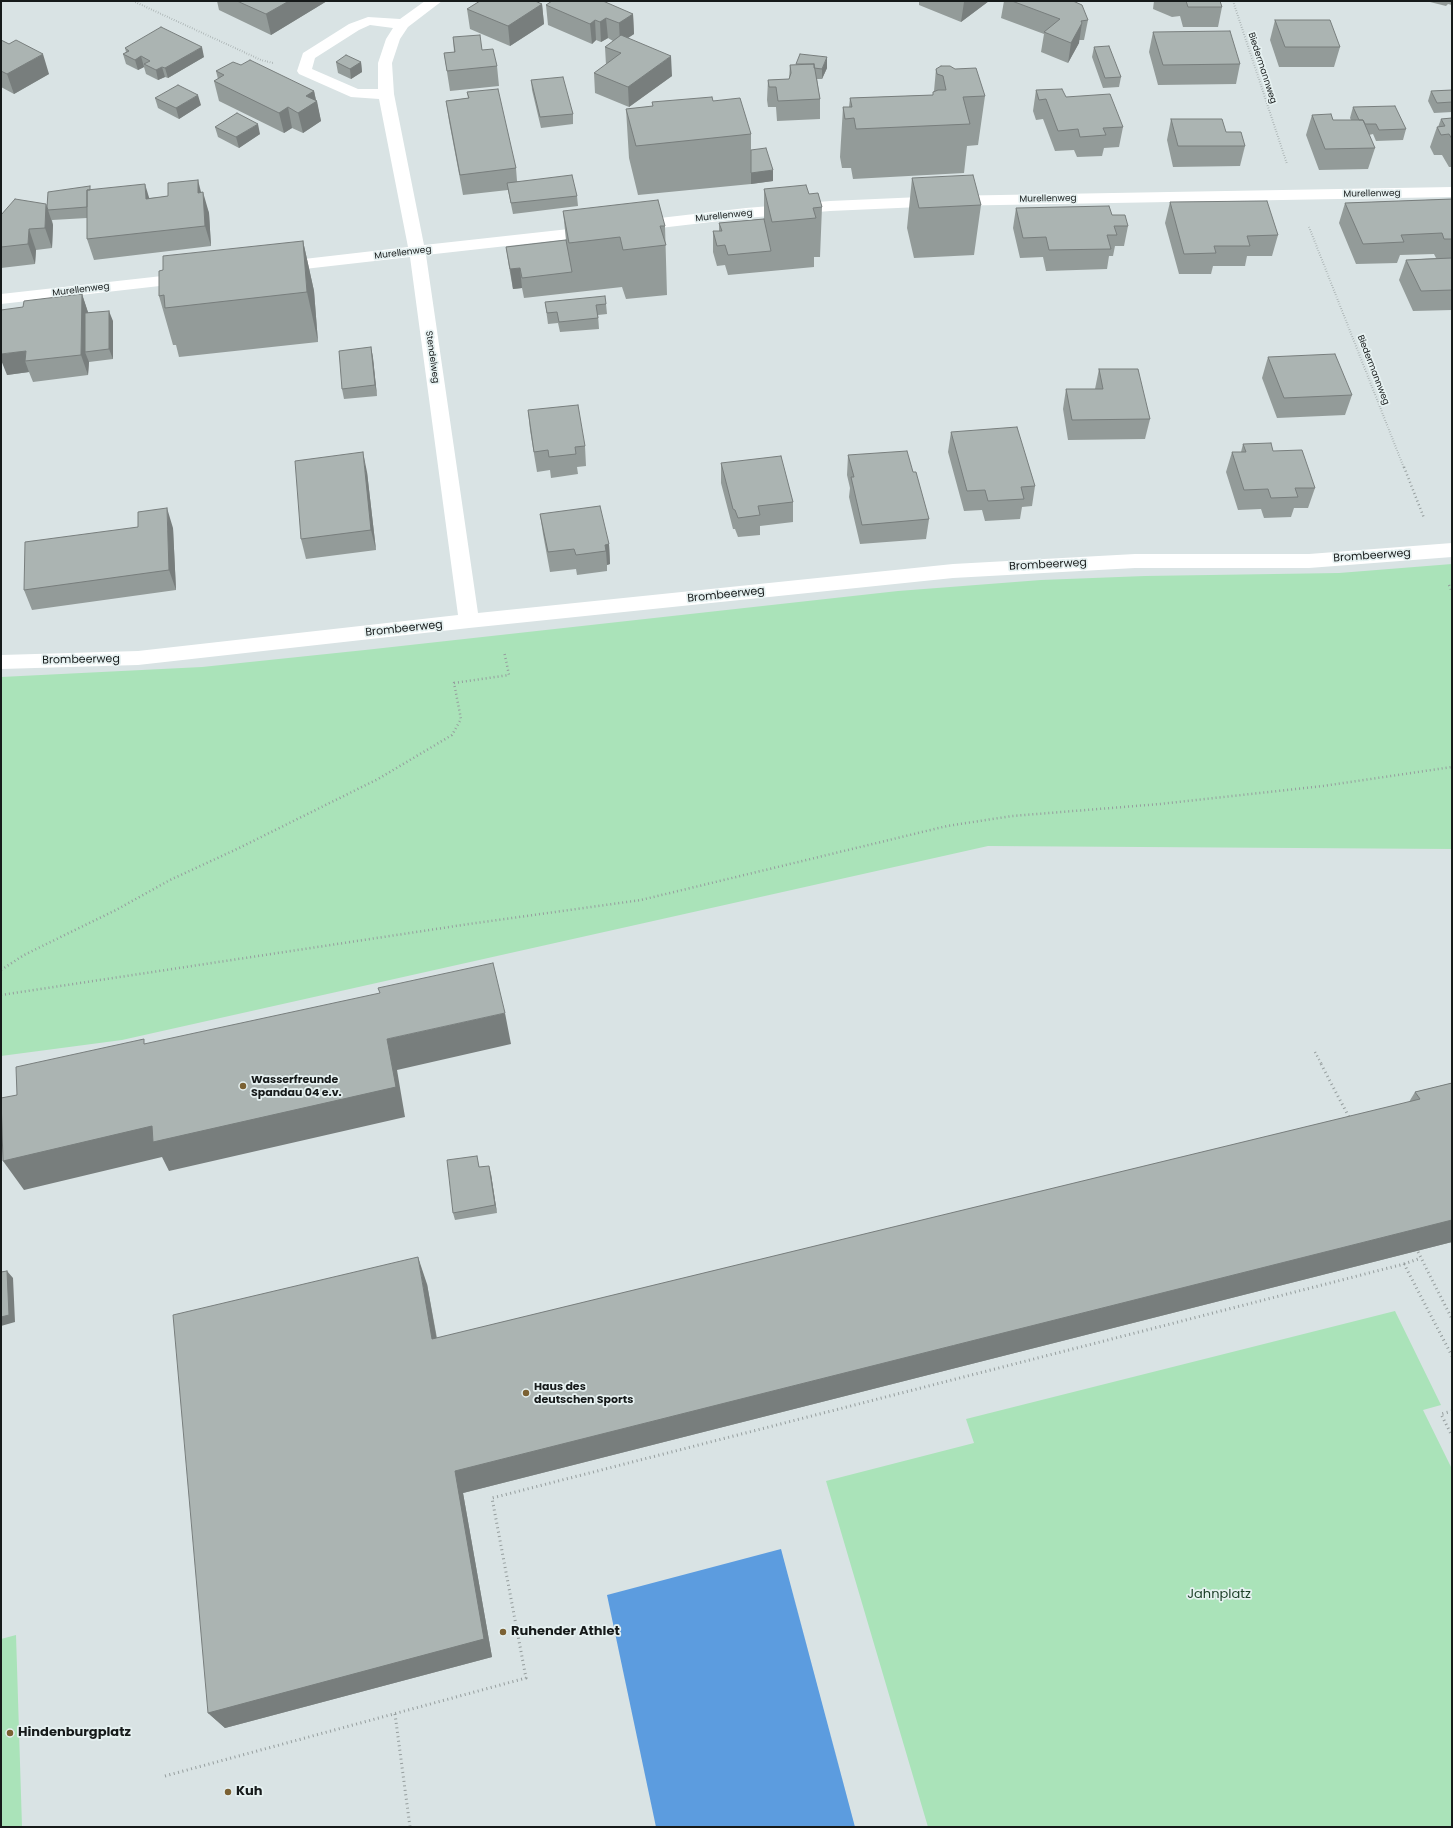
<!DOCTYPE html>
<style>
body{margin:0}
#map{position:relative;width:1453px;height:1828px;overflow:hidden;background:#d9e3e4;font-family:Poppins,sans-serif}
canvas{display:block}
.frame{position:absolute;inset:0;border:2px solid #161a1a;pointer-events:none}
</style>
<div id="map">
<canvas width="1453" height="1828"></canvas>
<div class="frame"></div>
</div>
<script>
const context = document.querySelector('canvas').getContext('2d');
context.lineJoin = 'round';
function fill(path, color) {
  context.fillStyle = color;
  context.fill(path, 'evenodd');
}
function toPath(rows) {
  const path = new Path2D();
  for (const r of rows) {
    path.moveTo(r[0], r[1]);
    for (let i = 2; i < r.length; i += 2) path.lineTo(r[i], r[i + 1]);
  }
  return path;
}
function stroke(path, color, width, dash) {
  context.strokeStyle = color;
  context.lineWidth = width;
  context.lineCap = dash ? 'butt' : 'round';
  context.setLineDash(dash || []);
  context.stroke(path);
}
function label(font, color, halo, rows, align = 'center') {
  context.font = font + ' Poppins,sans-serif';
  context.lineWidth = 3.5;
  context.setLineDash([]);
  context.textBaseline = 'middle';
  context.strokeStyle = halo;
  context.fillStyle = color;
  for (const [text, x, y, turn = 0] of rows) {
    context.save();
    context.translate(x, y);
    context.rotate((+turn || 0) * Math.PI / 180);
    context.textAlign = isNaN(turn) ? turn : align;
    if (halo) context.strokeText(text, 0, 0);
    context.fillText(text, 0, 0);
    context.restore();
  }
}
const green = toPath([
 [1452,564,1452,849,988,846,122,1040,1,1056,1,677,202,667,365,650,898,591,1041,580,1145,576,1339,573],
 [1395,1311,1441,1405,1423,1410,1452,1469,1452,1827,928,1827,826,1481,974,1443,966,1419],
 [16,1635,22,1827,1,1827,1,1639]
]);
const water = toPath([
 [781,1549,855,1827,656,1827,607,1595]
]);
const pathFar2 = toPath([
 [133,1,261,60,273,63],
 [1233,1,1287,164],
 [1309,227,1404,468]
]);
const pathFar1 = toPath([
 [1404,467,1424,518],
 [1449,585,1452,592],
 [1,970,24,955,116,910,170,880,237,849,378,779,452,735,461,719,454,683,509,675,504,651],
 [1,995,469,924,641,900,947,826,1012,816,1160,804,1323,786,1452,767],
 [1315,1052,1322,1065]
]);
const path = toPath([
 [1321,1064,1350,1119],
 [1416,1248,1452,1319],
 [1404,1264,1421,1258],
 [1452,1411,1441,1414,1452,1436],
 [395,1714,410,1827],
 [165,1776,526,1678,492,1498,1404,1264,1452,1356]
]);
const minor = toPath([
 [425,1,442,1,408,27,400,39,392,63,394,94,424,245,596,226,602,228,604,231,602,234,596,236,426,255,478,613,953,564,1135,554,1309,554,1452,543,1452,557,1309,568,1135,568,953,578,469,628,138,665,1,669,1,655,138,651,458,615,410,257,278,272,272,271,270,267,272,263,278,262,408,247,379,99,351,97,299,74,297,71,303,53,349,24,368,17,400,19,425,1],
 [370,25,393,28,386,39,378,63,378,89,358,89,312,69,315,58,359,30,370,25],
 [1452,187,1452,197,943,206,830,211,746,218,634,231,628,229,626,226,628,223,634,221,746,208,830,201,943,196,1452,187],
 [189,273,195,274,197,278,195,282,1,304,1,294,189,273]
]);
const wall = toPath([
 [217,1,327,1,271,35,219,10],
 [919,1,989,1,961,22,919,5],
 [1004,1,1073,1,1088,20,1084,40,1079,40,1079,43,1068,63,1041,52,1044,34,1001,18],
 [1154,1,1220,1,1222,7,1218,27,1183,27,1180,16,1172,17,1153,9],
 [1430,1,1452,1,1452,5,1448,4,1446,6,1430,2],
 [542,4,544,24,510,46,470,29,467,9],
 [546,5,633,14,634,34,628,38,672,76,629,107,595,93,594,73,606,65,605,47,613,41,608,38,601,42,596,40,592,44,548,25],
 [1275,20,1340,47,1334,67,1279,67,1270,40],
 [1153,32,1240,64,1236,84,1158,85,1149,52],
 [453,37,482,50,497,66,499,86,450,91,444,53,454,52],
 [1,40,49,74,14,94,1,87],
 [1094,47,1121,77,1119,87,1103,88,1092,57],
 [125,48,204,57,168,78,165,77,158,80,146,74,144,67,138,70,126,64,123,54,126,52],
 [336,62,361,62,362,72,351,79,338,73],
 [241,65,314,91,321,121,303,133,292,128,284,133,219,101,214,81,218,79,216,71],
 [790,65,827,68,822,79,817,79,820,99,820,119,777,121,776,107,768,107,767,100,768,80,789,79],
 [936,69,985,96,978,145,967,146,964,173,853,179,851,168,842,168,840,157,843,107,849,107,850,98,933,95,934,91],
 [531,80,573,114,573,124,541,128,532,90],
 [1036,90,1066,97,1123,127,1119,147,1104,148,1102,156,1077,157,1074,150,1055,151,1043,119,1036,120,1033,111],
 [1452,90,1452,112,1434,113,1428,101,1431,91],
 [467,92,516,168,517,181,577,196,578,206,513,214,508,190,463,195,449,121,446,101,468,98],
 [155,98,201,105,179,119,158,108],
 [713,101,751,134,751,150,773,181,751,184,638,195,629,158,626,109,653,106,652,102],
 [1353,107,1406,129,1403,140,1376,141,1373,134,1369,135,1375,148,1368,169,1319,170,1306,135,1312,115,1333,120,1351,120,1350,118],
 [1452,118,1452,167,1449,167,1442,155,1434,155,1430,147,1437,127,1438,127,1441,119],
 [1171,119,1226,132,1245,146,1240,166,1173,167,1167,140],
 [215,127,260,134,239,148,218,137],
 [912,178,981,205,974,255,914,258,907,228],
 [764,189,809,194,822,207,820,257,814,257,814,267,728,275,725,265,717,266,713,252,713,231,719,231,719,223,764,219],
 [91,190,150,198,201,193,209,213,211,246,94,260,87,239,87,218,52,220,53,225,52,248,36,250,35,264,1,268,1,215,46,204,47,207],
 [1452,199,1452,310,1413,311,1399,280,1406,260,1436,258,1434,254,1400,255,1397,263,1356,264,1339,223,1345,203],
 [1170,202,1278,235,1272,256,1247,256,1245,266,1213,266,1211,274,1179,274,1165,223],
 [1016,208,1112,215,1128,226,1124,246,1115,246,1113,256,1109,256,1107,269,1046,271,1043,257,1020,258,1013,228],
 [563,211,665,226,667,295,626,299,622,287,524,298,522,288,513,289,509,267,506,247,566,240],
 [303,241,314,291,318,342,179,357,176,345,173,345,159,296,163,270],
 [82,294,88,313,113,321,113,359,89,362,88,375,33,382,29,372,7,375,23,307],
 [545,302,606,304,607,314,598,315,599,329,560,332,558,323,548,324],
 [371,347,373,358,377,396,344,399,342,389],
 [1268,357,1352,395,1345,415,1277,418,1262,378],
 [1099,369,1150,419,1145,439,1068,440,1063,409,1066,389,1095,389],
 [528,410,585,446,586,466,577,467,578,474,551,478,550,470,537,472,530,430],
 [951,432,1035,486,1032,506,1022,507,1020,519,985,521,982,510,964,511,948,452],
 [1243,444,1273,451,1315,488,1308,508,1294,508,1291,517,1264,518,1261,509,1238,510,1226,472,1232,452,1241,452],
 [848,455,929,519,926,539,860,544,849,497,850,488,847,475],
 [721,463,793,502,793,522,760,526,760,535,738,537,735,529,733,529,721,483],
 [367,472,376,550,306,559,301,539],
 [540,514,609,544,610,564,607,565,607,571,577,575,576,569,550,572,543,534],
 [173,528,176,590,32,610,24,590],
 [1452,1083,1452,1242,463,1493,492,1657,225,1728,208,1713,427,1284,437,1338,1409,1102,1415,1092],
 [479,1164,479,1167,491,1174,497,1213,455,1220,453,1213]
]);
const shadedWall = toPath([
 [289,1,327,1,271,35,266,14],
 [964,1,989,1,961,22,964,2],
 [542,4,544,24,510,46,508,26],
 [633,14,634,34,620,43,619,23],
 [606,18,608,38,601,42,600,22],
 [595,20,596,40,592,44,590,24],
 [1082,23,1079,43,1068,63,1071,43],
 [202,47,204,57,168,78,165,68],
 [43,54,49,74,14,94,7,74],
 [141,56,144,67,138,70,135,60],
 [671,56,672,76,629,107,628,87],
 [827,57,827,68,822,79,822,69],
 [361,62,362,72,351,79,350,69],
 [162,67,165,77,158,80,156,70],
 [314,91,316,101,317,101,321,121,303,133,298,113,306,96],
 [198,95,201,105,179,119,176,108],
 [288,107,292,128,284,133,279,113],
 [258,124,260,134,239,148,236,137],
 [773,170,773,181,751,184,751,173],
 [198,180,203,200,198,193],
 [145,184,151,204,146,199],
 [203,192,209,213,211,246,205,226],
 [46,204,53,225,52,248,45,228],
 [29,229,36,250,35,264,28,244],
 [303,241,314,291,318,342,307,292],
 [520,268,522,288,513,289,510,269],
 [82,294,89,315,85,352,89,362,88,375,81,355],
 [109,311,113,321,113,359,109,349],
 [371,347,373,358,377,396,375,385],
 [26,351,25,361,29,372,7,375,1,360,1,354],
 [363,452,367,472,376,550,371,530],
 [167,508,173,528,176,590,169,570],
 [609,544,610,564,607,565,606,551,605,545],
 [505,1013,511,1044,397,1070,405,1117,169,1171,162,1157,24,1190,3,1161,387,1039],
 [489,1166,491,1174,497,1213,495,1205],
 [1452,1220,1452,1242,463,1493,492,1657,225,1728,208,1713,455,1471],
 [418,1257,427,1284,441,1364,432,1339],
 [7,1271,13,1278,15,1322,1,1326,1,1317]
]);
const building = toPath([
 [237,1,289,1,266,14,237,1],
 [480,1,535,1,542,4,508,26,467,9,480,1],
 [552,1,603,1,633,14,619,23,606,18,600,22,595,20,590,24,546,5,552,1],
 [1012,1,1073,1,1082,5,1088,20,1081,21,1082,23,1071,43,1044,32,1060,19,1012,1],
 [1186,1,1220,1,1222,7,1188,7,1186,1],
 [1275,20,1330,20,1340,47,1285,47,1275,20],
 [161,27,202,47,165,68,162,67,156,70,144,64,150,61,141,56,135,60,123,54,129,51,125,48,161,27],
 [1230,31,1240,64,1163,65,1153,32,1230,31],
 [480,35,482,50,493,49,497,66,447,71,444,53,455,52,453,37,480,35],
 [621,35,671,56,628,87,594,73,621,53,605,47,621,35],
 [1,40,9,44,16,40,43,54,7,74,1,71,1,40],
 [1109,46,1121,77,1105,78,1094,47,1109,46],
 [800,54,827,57,822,69,814,68,814,64,796,64,800,54],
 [346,55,361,62,350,69,336,62,346,55],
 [250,60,314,91,306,96,317,101,298,113,288,107,279,113,214,81,224,75,216,71,233,62,241,65,250,60],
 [814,64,820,99,778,101,776,87,769,87,768,80,789,79,791,73,790,65,814,64],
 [941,66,950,66,955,69,976,68,985,96,963,97,970,124,856,129,854,118,845,119,843,107,852,107,850,98,933,95,933,92,938,90,946,90,943,76,937,74,936,69,941,66],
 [563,77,573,114,540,117,531,80,563,77],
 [178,85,198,95,176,108,155,98,178,85],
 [498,89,516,168,460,175,446,101,469,98,467,92,498,89],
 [1062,89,1066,97,1110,94,1123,127,1103,128,1106,135,1080,137,1078,129,1058,131,1046,99,1039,100,1036,90,1062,89],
 [1452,90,1452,102,1437,103,1431,91,1452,90],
 [712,97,713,101,740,98,751,134,636,146,626,109,653,106,652,102,712,97],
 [1395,106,1406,129,1379,130,1376,124,1365,124,1363,120,1359,120,1353,107,1395,106],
 [237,113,258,124,236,137,215,127,237,113],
 [1331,114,1333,120,1363,120,1375,148,1325,149,1312,115,1331,114],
 [1452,118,1452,139,1449,134,1441,135,1437,127,1445,126,1441,119,1452,118],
 [1171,119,1222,119,1226,132,1241,132,1245,146,1178,146,1171,119],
 [766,148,773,170,751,173,751,150,766,148],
 [572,175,577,196,511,203,507,183,572,175],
 [973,175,981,205,919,208,912,178,973,175],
 [198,180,198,193,203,192,205,226,87,239,87,190,145,184,146,199,168,196,168,183,198,180],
 [806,185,809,194,818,193,822,207,813,208,816,218,772,222,764,189,806,185],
 [90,186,90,190,87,190,87,207,48,210,47,207,48,192,90,186],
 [15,199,46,204,45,228,29,229,28,244,1,247,1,215,15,199],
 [1452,199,1452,239,1444,239,1442,233,1401,235,1404,242,1363,244,1345,203,1452,199],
 [658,200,665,226,660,226,666,245,623,250,620,237,569,243,563,211,658,200],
 [1267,201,1278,235,1247,236,1250,246,1214,246,1216,253,1184,254,1170,202,1267,201],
 [1109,206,1112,215,1125,215,1128,226,1114,226,1117,235,1107,235,1111,249,1049,250,1046,237,1023,238,1016,208,1109,206],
 [764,219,771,251,728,255,725,245,717,246,713,231,722,231,719,223,764,219],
 [566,240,572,272,522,278,520,268,510,269,506,247,566,240],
 [303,241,307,292,165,308,164,295,159,296,159,271,163,270,163,256,303,241],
 [1452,258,1452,290,1421,291,1406,260,1452,258],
 [82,294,81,355,25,361,26,351,1,354,1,310,23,307,24,301,82,294],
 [605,296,606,304,596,305,598,318,559,322,557,312,547,313,545,302,605,296],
 [109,311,109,349,85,352,85,313,109,311],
 [371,347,375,385,342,389,339,351,371,347],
 [1335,354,1352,395,1284,398,1268,357,1335,354],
 [1099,369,1138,369,1150,419,1072,420,1066,389,1103,389,1099,369],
 [578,405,585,446,575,447,576,454,549,457,548,450,534,452,528,410,578,405],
 [1017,427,1035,486,1021,487,1024,499,988,501,985,490,967,491,951,432,1017,427],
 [1271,443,1273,451,1302,450,1315,488,1295,488,1298,497,1271,498,1268,489,1244,490,1232,452,1246,452,1243,444,1271,443],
 [907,451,913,472,916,472,929,519,862,525,851,477,854,477,848,455,907,451],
 [363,452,371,530,301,539,295,461,363,452],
 [781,456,793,502,758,506,760,515,738,518,735,510,733,509,721,463,781,456],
 [600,506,609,544,605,545,606,551,576,555,574,549,548,552,540,514,600,506],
 [167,508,169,570,24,590,25,542,138,527,138,512,167,508],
 [493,963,505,1013,387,1039,396,1087,153,1142,152,1126,3,1161,1,1098,17,1095,16,1067,144,1039,144,1044,380,993,378,988,493,963],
 [1452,1083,1452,1220,455,1471,484,1639,208,1713,173,1315,418,1257,432,1339,1420,1099,1415,1092,1452,1083],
 [477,1156,479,1167,489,1166,495,1205,453,1213,447,1160,477,1156],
 [7,1271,9,1315,1,1317,1,1272,7,1271]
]);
const markers = [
 [243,1086,4,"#7b6133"],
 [526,1393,4,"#7b6133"],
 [503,1632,4,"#7b6133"],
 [10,1733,4,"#7b6133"],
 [228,1792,4,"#7b6133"]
];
const farStreetnames = [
 ["Biedermannweg",1262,68,72],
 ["Murellenweg",1372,194,-1],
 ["Murellenweg",1048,199,-1],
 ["Murellenweg",724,216,-6],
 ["Murellenweg",403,253,-7],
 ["Murellenweg",81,290,-7],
 ["Stendelweg",432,357,82],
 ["Biedermannweg",1373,370,69]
];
const streetNames = [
 ["Brombeerweg",1372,556,-4],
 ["Brombeerweg",1048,565,-3],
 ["Brombeerweg",726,595,-6],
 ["Brombeerweg",404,629,-6],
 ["Brombeerweg",81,660,-1]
];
const poiNames = [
 ["Wasserfreunde",251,1080],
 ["Spandau 04 e.v.",251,1093],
 ["Haus des",534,1387],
 ["deutschen Sports",534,1400]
];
const nearParknames = [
 ["Jahnplatz",1219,1595]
];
const nearPoinames = [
 ["Ruhender Athlet",511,1632],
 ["Hindenburgplatz",18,1733],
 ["Kuh",236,1792]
];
fill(green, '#aae3b9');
fill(water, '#5c9cdf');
stroke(pathFar2, '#959d9d', 2, [0.5, 2]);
stroke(pathFar1, '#959d9d', 2.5, [1, 3]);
stroke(path, '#959d9d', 3, [1, 3.5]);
fill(minor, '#fff');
fill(wall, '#939b99');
fill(shadedWall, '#787e7d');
fill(building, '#abb4b2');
stroke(building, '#787e7d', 1);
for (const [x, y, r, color] of markers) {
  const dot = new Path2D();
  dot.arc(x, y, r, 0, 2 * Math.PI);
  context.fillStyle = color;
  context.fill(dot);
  stroke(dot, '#e6f1f1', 1.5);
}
label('9px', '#161a1a', '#e6f1f1', farStreetnames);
label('11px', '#161a1a', '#e6f1f1', streetNames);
label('bold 11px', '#161a1a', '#e6f1f1', poiNames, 'left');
label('13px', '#1b3e27', '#e6f1f1', nearParknames);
label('bold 13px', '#161a1a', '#e6f1f1', nearPoinames, 'left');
</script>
